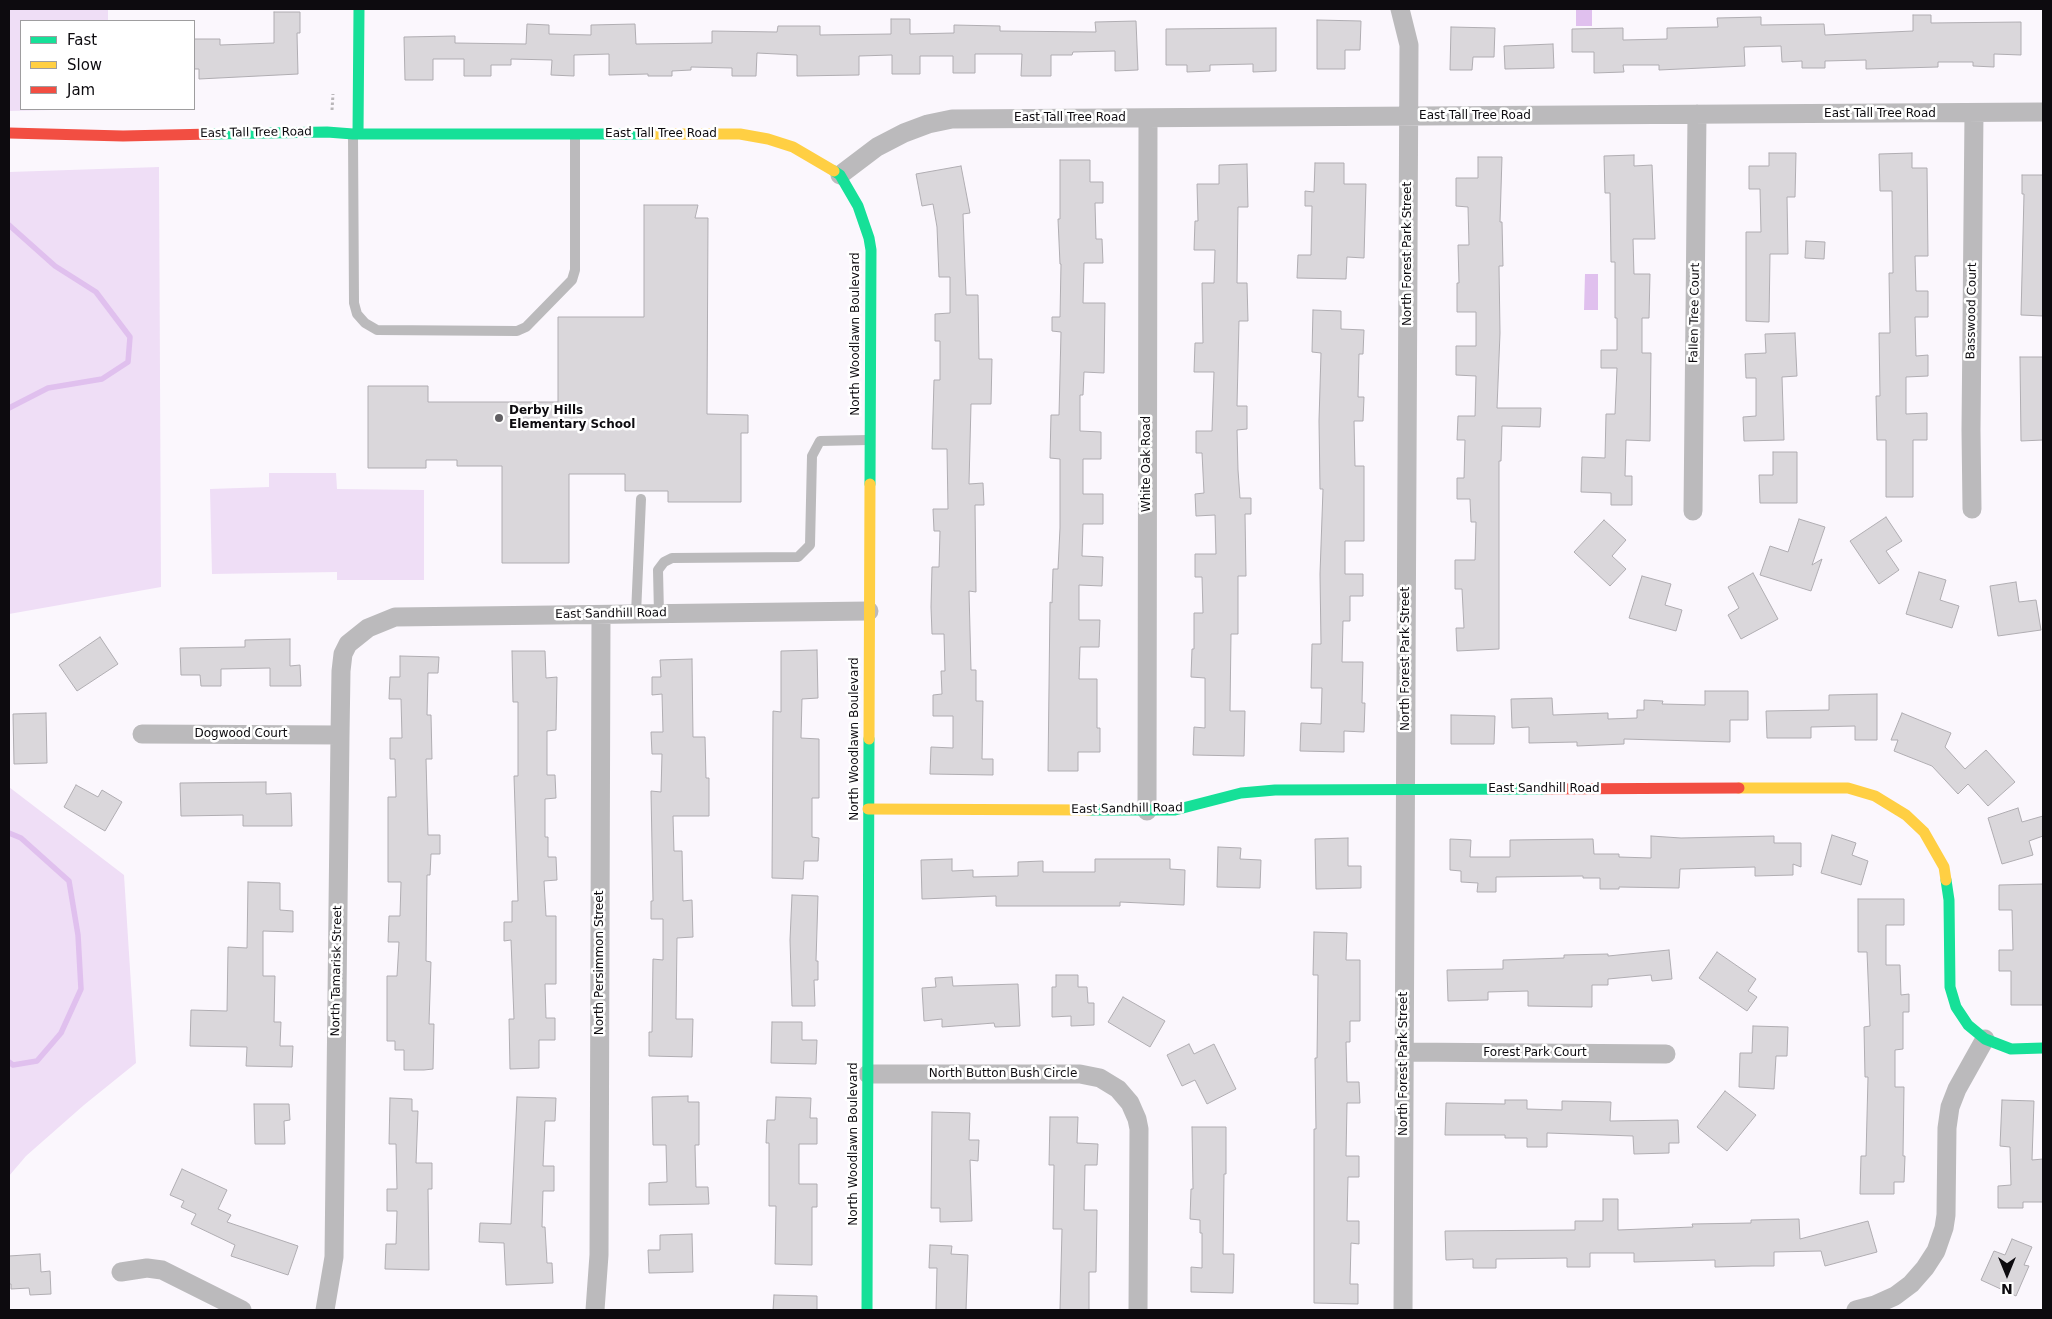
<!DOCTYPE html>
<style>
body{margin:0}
#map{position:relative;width:2052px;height:1319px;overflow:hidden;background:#fbf7fd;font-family:"DejaVu Sans",sans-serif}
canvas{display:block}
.frame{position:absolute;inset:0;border:10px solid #0d0b0f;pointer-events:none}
.legend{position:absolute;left:20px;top:20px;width:175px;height:90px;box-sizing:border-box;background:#fff;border:1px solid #9e9d9f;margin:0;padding:6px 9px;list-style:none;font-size:15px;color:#0d0b0f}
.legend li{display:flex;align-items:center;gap:10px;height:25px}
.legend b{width:25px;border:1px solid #9e9d9f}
.north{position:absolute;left:1982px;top:1249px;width:50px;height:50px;-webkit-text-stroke:4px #fff;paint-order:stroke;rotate:180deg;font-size:14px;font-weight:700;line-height:20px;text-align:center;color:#0d0b0f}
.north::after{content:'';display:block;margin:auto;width:18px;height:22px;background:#0d0b0f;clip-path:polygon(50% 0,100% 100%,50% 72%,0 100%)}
</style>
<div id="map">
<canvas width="2052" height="1319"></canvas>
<div class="frame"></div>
<ul class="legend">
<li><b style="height:6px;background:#16e098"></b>Fast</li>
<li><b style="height:6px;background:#ffcf43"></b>Slow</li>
<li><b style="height:6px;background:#f24e42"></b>Jam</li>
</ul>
<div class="north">N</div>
</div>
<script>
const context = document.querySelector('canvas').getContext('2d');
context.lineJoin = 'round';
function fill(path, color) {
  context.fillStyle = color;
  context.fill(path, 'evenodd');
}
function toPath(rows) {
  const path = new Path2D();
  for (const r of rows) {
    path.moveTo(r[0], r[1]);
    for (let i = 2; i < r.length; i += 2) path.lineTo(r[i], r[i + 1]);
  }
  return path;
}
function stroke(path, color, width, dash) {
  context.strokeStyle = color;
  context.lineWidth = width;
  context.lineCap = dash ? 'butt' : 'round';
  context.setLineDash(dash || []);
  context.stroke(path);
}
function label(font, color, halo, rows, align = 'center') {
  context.font = font + ' "DejaVu Sans",sans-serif';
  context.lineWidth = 5;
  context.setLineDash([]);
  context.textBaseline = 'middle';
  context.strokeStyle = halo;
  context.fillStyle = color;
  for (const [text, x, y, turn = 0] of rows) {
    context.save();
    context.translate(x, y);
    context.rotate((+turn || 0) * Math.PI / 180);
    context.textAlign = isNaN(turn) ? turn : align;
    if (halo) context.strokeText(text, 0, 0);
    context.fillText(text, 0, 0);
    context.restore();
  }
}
const green = toPath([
 [9,9,108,9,108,21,21,21,21,109,93,109,9,111],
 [159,167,161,587,9,614,9,172],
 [269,473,336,473,337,489,424,490,424,580,337,580,337,572,212,574,210,489,269,487],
 [9,787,124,875,136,1063,84,1105,26,1156,9,1176]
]);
const water = toPath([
 [1576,9,1592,9,1592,26,1576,26],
 [1585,274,1598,274,1598,310,1584,310]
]);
const stream = toPath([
 [9,225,55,266,96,292,130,337,128,362,102,379,48,388,9,408],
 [9,833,21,838,69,881,78,935,81,989,61,1033,37,1061,13,1065,9,1062]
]);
const building = toPath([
 [274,12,300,12,300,33,297,33,298,74,199,79,199,69,194,69,194,39,220,39,220,45,274,43,274,12],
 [1913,15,1931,15,1931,23,2021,22,2021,55,1994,54,1994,67,1973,66,1973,62,1938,62,1938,67,1866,69,1866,60,1825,61,1825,68,1802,68,1802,61,1782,62,1781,46,1744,47,1745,66,1659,70,1659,65,1623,65,1624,72,1594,73,1594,52,1572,52,1572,29,1623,28,1623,40,1667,39,1667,28,1718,27,1717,18,1761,17,1761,25,1824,24,1825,35,1913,31,1913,15],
 [891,19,910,19,910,34,954,33,954,25,1000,26,1000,31,1096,32,1095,22,1136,21,1138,70,1115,71,1115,51,1073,52,1072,55,1051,55,1051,76,1021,76,1022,54,975,54,975,73,953,73,953,56,920,56,920,74,892,74,892,55,859,56,859,75,797,76,797,55,757,53,756,76,732,76,732,68,691,67,691,70,672,71,672,76,648,76,648,74,609,75,609,54,574,55,574,76,551,75,552,60,511,59,511,65,491,65,491,76,464,76,464,59,433,59,433,80,405,80,404,37,455,36,455,43,526,44,527,24,549,25,549,34,591,35,591,25,635,24,636,44,712,43,712,31,777,32,778,26,820,26,820,35,891,34,891,19],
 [1317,20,1361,21,1360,50,1345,50,1345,69,1317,69,1317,20],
 [1451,27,1495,28,1494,57,1473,57,1472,70,1450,70,1451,27],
 [1276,28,1276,71,1253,72,1253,64,1210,65,1210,71,1187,72,1187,65,1166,65,1166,29,1276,28],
 [1553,44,1554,68,1505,69,1504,46,1553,44],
 [1769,153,1796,153,1795,197,1787,197,1788,254,1770,254,1769,322,1746,321,1746,232,1761,232,1760,189,1749,189,1749,166,1769,166,1769,153],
 [1912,153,1912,168,1927,168,1928,256,1915,256,1916,291,1928,291,1928,317,1915,317,1916,356,1928,355,1928,376,1906,377,1906,414,1927,413,1927,440,1913,440,1913,497,1886,497,1886,440,1877,440,1876,396,1880,396,1879,333,1890,333,1889,273,1893,273,1892,191,1880,191,1879,154,1912,153],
 [1634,155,1634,166,1652,165,1655,239,1633,239,1634,274,1650,274,1649,318,1642,318,1642,353,1651,353,1650,441,1626,440,1625,476,1632,476,1632,505,1611,505,1611,493,1581,492,1582,457,1605,458,1606,414,1615,414,1617,368,1601,368,1601,350,1617,350,1617,318,1615,318,1615,262,1611,262,1610,193,1605,193,1604,156,1634,155],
 [1478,157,1502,157,1500,222,1502,222,1503,266,1499,266,1500,333,1497,408,1541,408,1540,427,1502,426,1501,461,1499,461,1499,649,1457,651,1456,628,1464,628,1462,589,1455,589,1455,560,1475,560,1476,522,1471,522,1470,499,1457,499,1457,478,1464,478,1465,440,1457,440,1458,416,1475,416,1476,376,1456,375,1456,346,1476,346,1476,312,1457,312,1457,283,1459,283,1458,245,1469,245,1468,207,1456,206,1456,178,1478,178,1478,157],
 [1060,160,1090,160,1090,182,1103,182,1103,203,1095,203,1096,239,1102,239,1103,263,1084,263,1083,303,1105,303,1104,373,1084,372,1083,395,1080,395,1080,431,1101,432,1101,459,1083,459,1083,494,1103,494,1103,524,1083,524,1082,556,1103,557,1102,586,1079,585,1079,620,1100,620,1099,647,1080,647,1079,679,1097,679,1097,728,1100,728,1100,752,1078,752,1078,771,1048,771,1050,602,1052,603,1053,569,1058,569,1060,528,1060,459,1050,458,1051,415,1059,415,1061,332,1052,331,1052,317,1060,317,1061,264,1060,264,1058,219,1060,219,1060,160],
 [1315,163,1344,163,1344,184,1366,184,1364,258,1347,257,1346,279,1297,278,1298,255,1311,255,1312,206,1305,206,1305,191,1314,192,1315,163],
 [1247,164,1248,207,1238,207,1237,283,1247,283,1248,321,1239,321,1237,406,1247,406,1247,429,1237,430,1238,470,1240,498,1251,498,1251,514,1245,514,1246,576,1238,576,1238,634,1231,634,1230,711,1245,711,1244,756,1193,755,1194,727,1205,728,1205,678,1191,677,1192,649,1194,649,1194,613,1203,613,1202,577,1195,577,1195,554,1216,554,1215,515,1196,516,1195,494,1204,493,1202,453,1196,453,1196,431,1212,431,1214,372,1194,372,1195,343,1203,343,1202,283,1214,283,1215,250,1194,250,1195,221,1198,221,1197,184,1219,184,1219,165,1247,164],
 [961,166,970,213,963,214,966,295,978,295,979,359,992,359,991,404,971,404,969,484,983,483,984,505,975,505,976,592,969,591,971,670,976,670,976,701,983,701,982,759,993,759,993,775,930,774,931,747,953,748,953,716,933,716,933,695,942,694,941,671,945,671,944,634,932,634,931,607,932,567,939,567,940,531,934,531,933,509,948,509,947,449,932,449,934,380,940,380,940,341,935,341,935,314,950,313,950,277,939,277,937,227,933,204,922,206,916,174,961,166],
 [2022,175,2043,175,2043,316,2021,315,2024,194,2022,194,2022,175],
 [644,205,698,205,695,218,708,218,707,414,748,415,748,433,741,433,741,502,668,502,668,491,625,491,625,474,569,474,569,563,502,563,502,466,457,466,457,460,426,460,426,468,368,468,368,386,428,386,428,402,558,402,558,317,644,317,644,205],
 [1806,241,1825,242,1824,259,1805,258,1806,241],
 [1313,310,1341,311,1341,329,1364,330,1363,354,1359,354,1358,397,1364,397,1363,421,1354,421,1355,466,1364,466,1364,541,1345,541,1345,574,1363,574,1363,596,1350,596,1350,621,1343,621,1342,662,1363,662,1362,703,1365,703,1364,732,1344,731,1344,752,1300,751,1301,723,1321,724,1322,688,1311,688,1312,644,1321,644,1320,574,1323,489,1320,489,1319,421,1321,353,1312,352,1313,310],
 [1795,333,1797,376,1782,377,1784,440,1744,441,1743,417,1756,416,1756,378,1746,378,1745,354,1766,353,1765,334,1795,333],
 [2020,357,2043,357,2043,440,2021,441,2020,357],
 [1773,452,1797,452,1797,503,1760,503,1759,475,1773,475,1773,452],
 [1886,517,1902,541,1886,551,1899,570,1879,584,1850,541,1886,517],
 [1799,519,1825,527,1812,565,1822,559,1811,591,1760,575,1770,546,1788,552,1799,519],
 [1604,520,1626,540,1612,556,1626,569,1610,586,1574,552,1604,520],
 [1919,572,1946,580,1940,600,1959,606,1952,628,1906,614,1919,572],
 [1753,573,1778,619,1741,639,1728,615,1739,608,1728,587,1753,573],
 [1642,576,1671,584,1665,605,1682,610,1676,631,1629,618,1642,576],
 [2016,582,2019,602,2036,600,2041,630,1998,636,1990,586,2016,582],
 [100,637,118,664,77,691,59,665,100,637],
 [290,639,290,666,300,665,301,686,270,686,270,668,221,669,221,686,201,686,200,675,181,675,180,648,245,647,245,640,290,639],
 [817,650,818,698,802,699,801,738,819,739,819,798,812,798,812,837,819,838,818,861,804,861,803,879,772,878,773,711,781,712,781,651,817,650],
 [512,651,545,651,546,678,557,677,556,730,547,731,547,775,555,775,556,798,545,799,545,837,548,837,548,857,556,857,557,880,544,881,546,916,556,916,556,984,545,984,546,1018,555,1018,555,1040,539,1040,539,1068,510,1069,509,1019,514,1019,511,940,504,941,504,922,512,922,512,901,518,901,514,776,518,776,518,702,513,702,512,651],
 [400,656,439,657,438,673,428,673,427,715,431,715,432,759,426,759,428,835,440,835,440,854,431,854,430,875,427,875,426,961,431,962,429,1024,434,1024,433,1069,424,1070,404,1070,404,1050,395,1050,395,1041,387,1041,387,976,397,976,399,942,388,942,389,916,400,916,401,882,388,882,388,797,396,797,395,759,390,759,390,738,402,738,401,699,389,699,390,677,400,677,400,656],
 [692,659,693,737,705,737,706,778,709,778,709,816,673,816,674,851,682,851,683,901,692,900,693,937,677,938,676,1019,693,1019,692,1057,649,1056,649,1032,652,1032,653,959,663,960,663,919,651,919,651,901,653,901,651,791,661,792,662,754,652,754,651,732,663,732,662,694,652,695,652,677,661,677,660,660,692,659],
 [1705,691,1748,691,1748,720,1730,720,1730,742,1624,739,1624,744,1577,746,1577,742,1529,743,1529,727,1512,728,1511,699,1552,698,1553,715,1608,713,1608,719,1637,718,1637,710,1644,710,1644,700,1663,701,1662,704,1705,705,1705,691],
 [1877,694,1877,740,1855,740,1855,726,1811,727,1811,738,1767,738,1766,711,1829,710,1829,695,1877,694],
 [46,713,47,763,14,764,13,714,46,713],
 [1902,713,1951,733,1945,747,1965,769,1986,750,2015,782,1988,806,1968,784,1958,794,1932,766,1894,751,1898,740,1891,740,1902,713],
 [1451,715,1495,716,1494,744,1451,744,1451,715],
 [266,782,266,794,291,793,292,826,243,826,243,815,181,816,180,783,266,782],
 [76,785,98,797,102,790,122,802,105,831,64,807,76,785],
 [2018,808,2022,822,2043,816,2043,836,2029,841,2033,855,2002,864,1988,818,2018,808],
 [1832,835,1856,843,1852,855,1868,861,1861,885,1821,873,1832,835],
 [1651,836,1681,838,1774,836,1774,843,1801,843,1801,867,1793,864,1793,875,1755,876,1755,867,1680,869,1679,888,1619,887,1619,889,1600,889,1600,878,1583,878,1583,876,1496,877,1496,892,1477,892,1478,883,1461,882,1461,871,1450,870,1450,839,1471,840,1470,857,1510,857,1510,840,1593,839,1594,854,1619,854,1619,857,1651,858,1651,836],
 [1348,838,1348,866,1361,866,1361,888,1316,889,1315,839,1348,838],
 [1218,847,1241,848,1240,859,1261,860,1260,888,1217,887,1218,847],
 [952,859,952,871,973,870,973,877,1018,876,1018,862,1043,861,1043,872,1095,872,1095,859,1170,859,1170,869,1185,870,1184,905,1120,902,1120,906,996,906,996,896,922,899,921,860,952,859],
 [248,882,280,883,280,910,293,911,293,932,263,931,263,976,275,976,274,1022,281,1022,280,1046,293,1046,292,1067,246,1066,247,1047,190,1046,191,1010,227,1011,228,947,247,948,248,882],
 [2043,884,2043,1005,2011,1005,2011,971,1999,971,1999,950,2013,950,2012,910,1999,910,1999,885,2043,884],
 [792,895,818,896,816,961,818,961,818,980,814,980,815,1006,792,1006,790,940,792,895],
 [1858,899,1904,899,1904,925,1886,925,1886,965,1900,965,1901,995,1909,994,1909,1012,1903,1012,1903,1049,1895,1050,1895,1087,1904,1087,1903,1156,1905,1156,1904,1182,1894,1182,1894,1194,1860,1194,1861,1156,1866,1156,1868,1077,1865,1077,1864,1027,1870,1026,1867,952,1858,952,1858,899],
 [1314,932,1347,933,1346,960,1360,960,1360,1021,1350,1021,1350,1042,1346,1042,1347,1082,1359,1082,1360,1103,1347,1103,1346,1156,1359,1156,1359,1177,1348,1177,1347,1221,1359,1221,1359,1244,1351,1243,1350,1284,1358,1284,1358,1304,1314,1303,1314,1129,1316,1129,1315,1058,1317,1058,1318,975,1313,975,1314,932],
 [1669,950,1672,979,1652,981,1651,975,1608,979,1608,985,1592,985,1592,1007,1528,1006,1528,991,1488,992,1488,1000,1448,1001,1447,970,1503,969,1503,960,1564,958,1564,955,1608,954,1608,956,1669,950],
 [1717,952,1756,979,1748,991,1757,997,1747,1011,1699,978,1717,952],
 [1056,975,1078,975,1078,987,1087,987,1088,1003,1094,1003,1094,1025,1071,1026,1071,1016,1052,1017,1052,987,1056,987,1056,975],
 [952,977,953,986,1018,984,1020,1026,995,1027,994,1023,942,1027,942,1019,924,1021,922,988,936,987,935,978,952,977],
 [1123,997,1165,1021,1150,1047,1108,1022,1123,997],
 [772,1022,802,1022,802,1040,817,1040,816,1064,771,1063,772,1022],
 [1753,1026,1788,1027,1787,1056,1776,1056,1774,1089,1739,1087,1740,1053,1752,1053,1753,1026],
 [1189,1044,1194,1054,1214,1044,1236,1089,1207,1104,1195,1080,1182,1086,1167,1055,1189,1044],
 [1725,1091,1756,1115,1727,1151,1697,1127,1725,1091],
 [688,1096,688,1102,699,1102,699,1145,695,1145,696,1187,708,1187,709,1204,649,1205,649,1183,667,1182,666,1145,653,1145,652,1097,688,1096],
 [517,1097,556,1098,555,1121,545,1121,543,1166,554,1166,554,1191,543,1191,542,1227,545,1227,547,1263,552,1263,553,1283,506,1285,504,1243,479,1242,480,1223,511,1224,517,1097],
 [776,1097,811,1098,810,1118,817,1118,817,1144,799,1144,799,1184,817,1184,817,1207,812,1207,812,1265,775,1264,776,1206,769,1206,769,1143,766,1143,767,1120,775,1120,776,1097],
 [390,1098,412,1099,412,1111,418,1111,416,1163,432,1163,432,1189,428,1189,429,1270,385,1269,386,1244,396,1244,397,1211,387,1211,387,1189,397,1189,396,1144,389,1144,390,1098],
 [1505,1100,1527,1100,1527,1109,1562,1110,1562,1101,1611,1102,1610,1121,1678,1120,1679,1143,1669,1143,1669,1153,1634,1154,1633,1136,1547,1133,1547,1147,1527,1147,1527,1138,1505,1138,1505,1135,1445,1135,1446,1103,1505,1104,1505,1100],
 [2002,1100,2034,1101,2032,1160,2043,1159,2043,1202,2023,1202,2023,1208,1998,1208,1998,1186,2011,1185,2010,1147,2000,1146,2002,1100],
 [254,1104,289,1104,290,1120,284,1121,285,1144,255,1144,254,1104],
 [932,1112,970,1113,969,1140,979,1140,978,1161,970,1160,972,1221,940,1222,940,1208,931,1208,932,1112],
 [1050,1117,1078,1117,1077,1143,1098,1144,1097,1165,1085,1165,1084,1210,1097,1210,1096,1272,1089,1272,1089,1310,1060,1310,1062,1229,1053,1229,1054,1165,1049,1165,1050,1117],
 [1192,1127,1226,1127,1226,1174,1224,1174,1223,1254,1234,1254,1233,1293,1191,1292,1191,1267,1202,1268,1202,1233,1200,1233,1200,1220,1190,1219,1191,1189,1193,1189,1192,1127],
 [182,1169,227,1190,218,1209,231,1215,227,1222,298,1246,288,1275,231,1256,235,1245,191,1224,196,1214,181,1207,184,1201,170,1195,182,1169],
 [1603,1199,1618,1199,1618,1230,1693,1227,1692,1224,1751,1223,1751,1220,1799,1219,1800,1239,1868,1221,1877,1252,1825,1266,1821,1251,1774,1252,1774,1266,1752,1266,1715,1267,1715,1260,1634,1262,1634,1253,1590,1253,1590,1267,1567,1267,1567,1258,1496,1259,1496,1268,1473,1268,1473,1259,1446,1260,1445,1231,1575,1230,1575,1221,1603,1221,1603,1199],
 [692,1234,693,1272,649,1273,648,1250,660,1250,660,1235,692,1234],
 [2012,1239,2032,1247,2024,1265,2029,1266,2016,1296,1981,1280,1994,1251,2005,1255,2012,1239],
 [930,1245,952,1246,951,1254,968,1255,966,1310,936,1310,937,1268,929,1268,930,1245],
 [40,1254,41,1272,50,1271,51,1294,30,1295,29,1288,11,1289,11,1284,9,1284,9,1256,40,1254],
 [774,1295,817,1296,817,1310,773,1310,774,1295]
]);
const path = toPath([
 [332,110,333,94]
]);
const lane = toPath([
 [353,135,354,303,357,314,365,323,377,330,517,331,526,327,572,280,575,270,575,134],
 [636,614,641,499],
 [659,614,658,570,664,562,672,558,798,557,810,545,812,456,820,441,868,440]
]);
const street = toPath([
 [1400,9,1409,45,1403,1310],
 [840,175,877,147,904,133,928,124,952,119,2043,112],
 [1972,509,1971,430,1974,113],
 [1693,511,1697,114],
 [142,734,340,735],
 [1147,811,1148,118],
 [1404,1052,1666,1054],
 [868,1074,1080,1074,1100,1078,1118,1089,1130,1103,1137,1119,1139,1129,1138,1310],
 [121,1272,147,1268,162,1270,242,1310],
 [325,1310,334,1257,340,735,341,671,343,654,348,644,368,628,395,617,869,611],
 [595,1310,599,1255,601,615],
 [1856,1310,1875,1305,1895,1296,1911,1284,1925,1268,1936,1251,1944,1228,1946,1215,1947,1128,1950,1107,1957,1089,1985,1039]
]);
const fast = toPath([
 [212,134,327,132,353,134,650,134],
 [358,134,359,9],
 [834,171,840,175,858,206,869,238,871,250,870,484],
 [1089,810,1175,810,1241,793,1275,790,1546,789],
 [1946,880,1949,900,1950,987,1956,1007,1968,1025,1985,1039,2011,1049,2043,1048],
 [867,1310,869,739]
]);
const slow = toPath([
 [650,134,740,134,768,139,793,147,834,171],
 [869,739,870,484],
 [1739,788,1848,788,1875,796,1906,815,1924,832,1944,867,1946,880],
 [868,809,1089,810]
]);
const jam = toPath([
 [9,133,123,136,212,134],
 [1546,789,1739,788]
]);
const markers = [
 [499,418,5,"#605e62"]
];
const streetNames = [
 ["East Tall Tree Road",1880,114],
 ["East Tall Tree Road",1475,116],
 ["East Tall Tree Road",1070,118],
 ["East Tall Tree Road",256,133,-1],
 ["East Tall Tree Road",661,134],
 ["North Forest Park Street",1408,254,-90],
 ["Basswood Court",1972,311,-89],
 ["Fallen Tree Court",1695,313,-89],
 ["North Woodlawn Boulevard",856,334,-90],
 ["White Oak Road",1147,464,-90],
 ["East Sandhill Road",611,614,-1],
 ["North Forest Park Street",1406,659,-90],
 ["Dogwood Court",241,734],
 ["North Woodlawn Boulevard",855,739,-90],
 ["East Sandhill Road",1544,789],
 ["East Sandhill Road",1127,809,-1],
 ["North Persimmon Street",600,963,-90],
 ["North Tamarisk Street",337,971,-89],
 ["Forest Park Court",1535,1053],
 ["North Forest Park Street",1404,1064,-90],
 ["North Button Bush Circle",1003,1074],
 ["North Woodlawn Boulevard",854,1144,-90]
];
const poiNames = [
 ["Derby Hills",509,411],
 ["Elementary School",509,425]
];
fill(green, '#efdef6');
fill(water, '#e0c0ee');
stroke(stream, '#e0c0ee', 5.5);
fill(building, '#dad7db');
stroke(building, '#b0adb2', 1);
stroke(path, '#b9b6b9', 3, [2.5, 2.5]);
stroke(lane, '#bbbabc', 10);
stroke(street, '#bbbabc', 19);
stroke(fast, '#16e098', 11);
stroke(slow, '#ffcf43', 11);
stroke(jam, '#f24e42', 11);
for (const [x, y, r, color] of markers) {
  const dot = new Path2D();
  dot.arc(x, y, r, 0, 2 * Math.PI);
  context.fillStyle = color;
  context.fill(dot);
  stroke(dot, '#fff', 2);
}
label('12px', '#0d0b0f', '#fff', streetNames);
label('bold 12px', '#0d0b0f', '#fff', poiNames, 'left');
</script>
